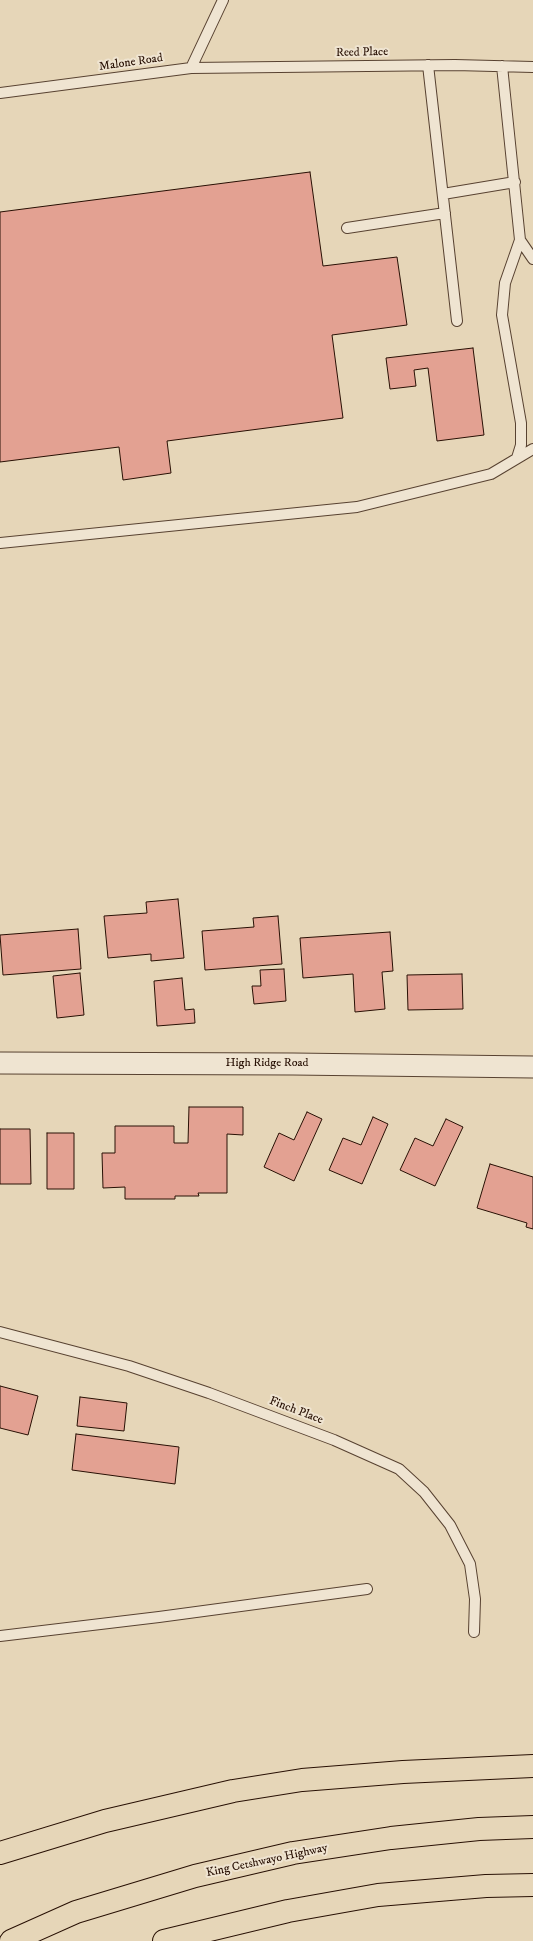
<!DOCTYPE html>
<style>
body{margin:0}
canvas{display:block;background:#e6d6b8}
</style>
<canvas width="533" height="1941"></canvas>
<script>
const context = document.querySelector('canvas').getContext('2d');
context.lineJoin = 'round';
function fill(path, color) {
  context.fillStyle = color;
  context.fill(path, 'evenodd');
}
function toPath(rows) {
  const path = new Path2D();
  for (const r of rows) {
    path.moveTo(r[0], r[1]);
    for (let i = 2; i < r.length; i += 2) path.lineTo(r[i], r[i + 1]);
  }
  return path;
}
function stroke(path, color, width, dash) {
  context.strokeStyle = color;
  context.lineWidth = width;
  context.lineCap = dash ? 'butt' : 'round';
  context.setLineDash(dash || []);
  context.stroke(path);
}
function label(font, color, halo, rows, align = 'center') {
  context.font = font + ' "IM FELL DW Pica",serif';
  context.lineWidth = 4;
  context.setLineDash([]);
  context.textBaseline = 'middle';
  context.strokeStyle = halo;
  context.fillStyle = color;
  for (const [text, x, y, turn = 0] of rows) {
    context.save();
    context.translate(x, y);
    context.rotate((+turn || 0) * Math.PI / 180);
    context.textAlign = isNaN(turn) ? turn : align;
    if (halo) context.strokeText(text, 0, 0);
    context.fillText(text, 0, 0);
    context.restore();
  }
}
const building = toPath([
 [310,172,323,266,397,257,407,325,332,335,343,418,167,441,171,473,123,480,119,447,0,462,0,212,310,172],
 [473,348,484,435,437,441,428,368,414,370,416,386,390,389,386,358,473,348],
 [178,899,184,958,151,961,151,954,108,958,104,916,147,913,146,902,178,899],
 [278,916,282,964,205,970,202,931,254,927,253,918,278,916],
 [78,929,81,969,3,975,0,935,78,929],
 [390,932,393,971,382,972,385,1009,355,1012,353,974,303,978,300,938,390,932],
 [284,969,286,1001,254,1004,252,986,261,986,260,970,284,969],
 [80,973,84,1015,57,1018,53,976,80,973],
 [462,974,463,1009,408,1010,407,975,462,974],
 [182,978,185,1010,194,1009,195,1023,157,1026,154,981,182,978],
 [189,1107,243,1107,243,1135,227,1134,227,1193,198,1193,199,1196,175,1196,175,1199,125,1199,125,1187,103,1188,102,1153,115,1153,115,1126,174,1126,174,1143,188,1143,189,1107],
 [307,1112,322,1119,294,1181,264,1167,279,1133,294,1140,307,1112],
 [373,1117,388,1124,362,1184,329,1170,343,1138,361,1145,373,1117],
 [446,1119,463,1127,435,1186,400,1170,415,1138,433,1146,446,1119],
 [0,1129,30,1129,31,1184,0,1184,0,1129],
 [47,1133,74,1133,74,1189,47,1189,47,1133],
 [490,1164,533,1177,533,1229,526,1227,527,1223,477,1208,490,1164],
 [0,1386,38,1396,28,1435,0,1428,0,1386],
 [80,1397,127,1403,124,1431,77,1426,80,1397],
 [76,1434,179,1447,175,1484,72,1470,76,1434]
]);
const lane = toPath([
 [428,65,457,321],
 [502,66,520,240,505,283,502,315,521,423,521,445,517,458],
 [191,68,223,0],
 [0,93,191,68,455,65,533,67],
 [443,194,515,182],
 [347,228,445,213],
 [520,240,533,259],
 [0,543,357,507,491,474,533,449],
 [0,1332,129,1366,209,1393,334,1440,399,1469,424,1492,450,1525,470,1564,475,1599,474,1632],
 [0,1636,159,1617,367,1589]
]);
const street = toPath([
 [0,1063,293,1064,533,1067]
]);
const highway = toPath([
 [0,1853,105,1821,233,1791,302,1780,403,1772,533,1766],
 [11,1941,76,1912,195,1876,293,1853,391,1838,479,1829,533,1827],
 [164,1941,288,1911,378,1895,486,1886,533,1885]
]);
const streetNames = [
 ["Reed Place",362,53,-1],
 ["Malone Road",131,63,-8],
 ["High Ridge Road",267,1064],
 ["Finch Place",296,1411,21],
 ["King Cetshwayo Highway",267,1861,-12]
];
fill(building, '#e3a192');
stroke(building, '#281004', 1);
stroke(lane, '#584231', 12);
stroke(street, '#584231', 23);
stroke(highway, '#281004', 24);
stroke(lane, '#efe4d1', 10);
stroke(street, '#efe4d1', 21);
stroke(highway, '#e6d6b8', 22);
label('12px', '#281004', '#efe4d1', streetNames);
</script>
